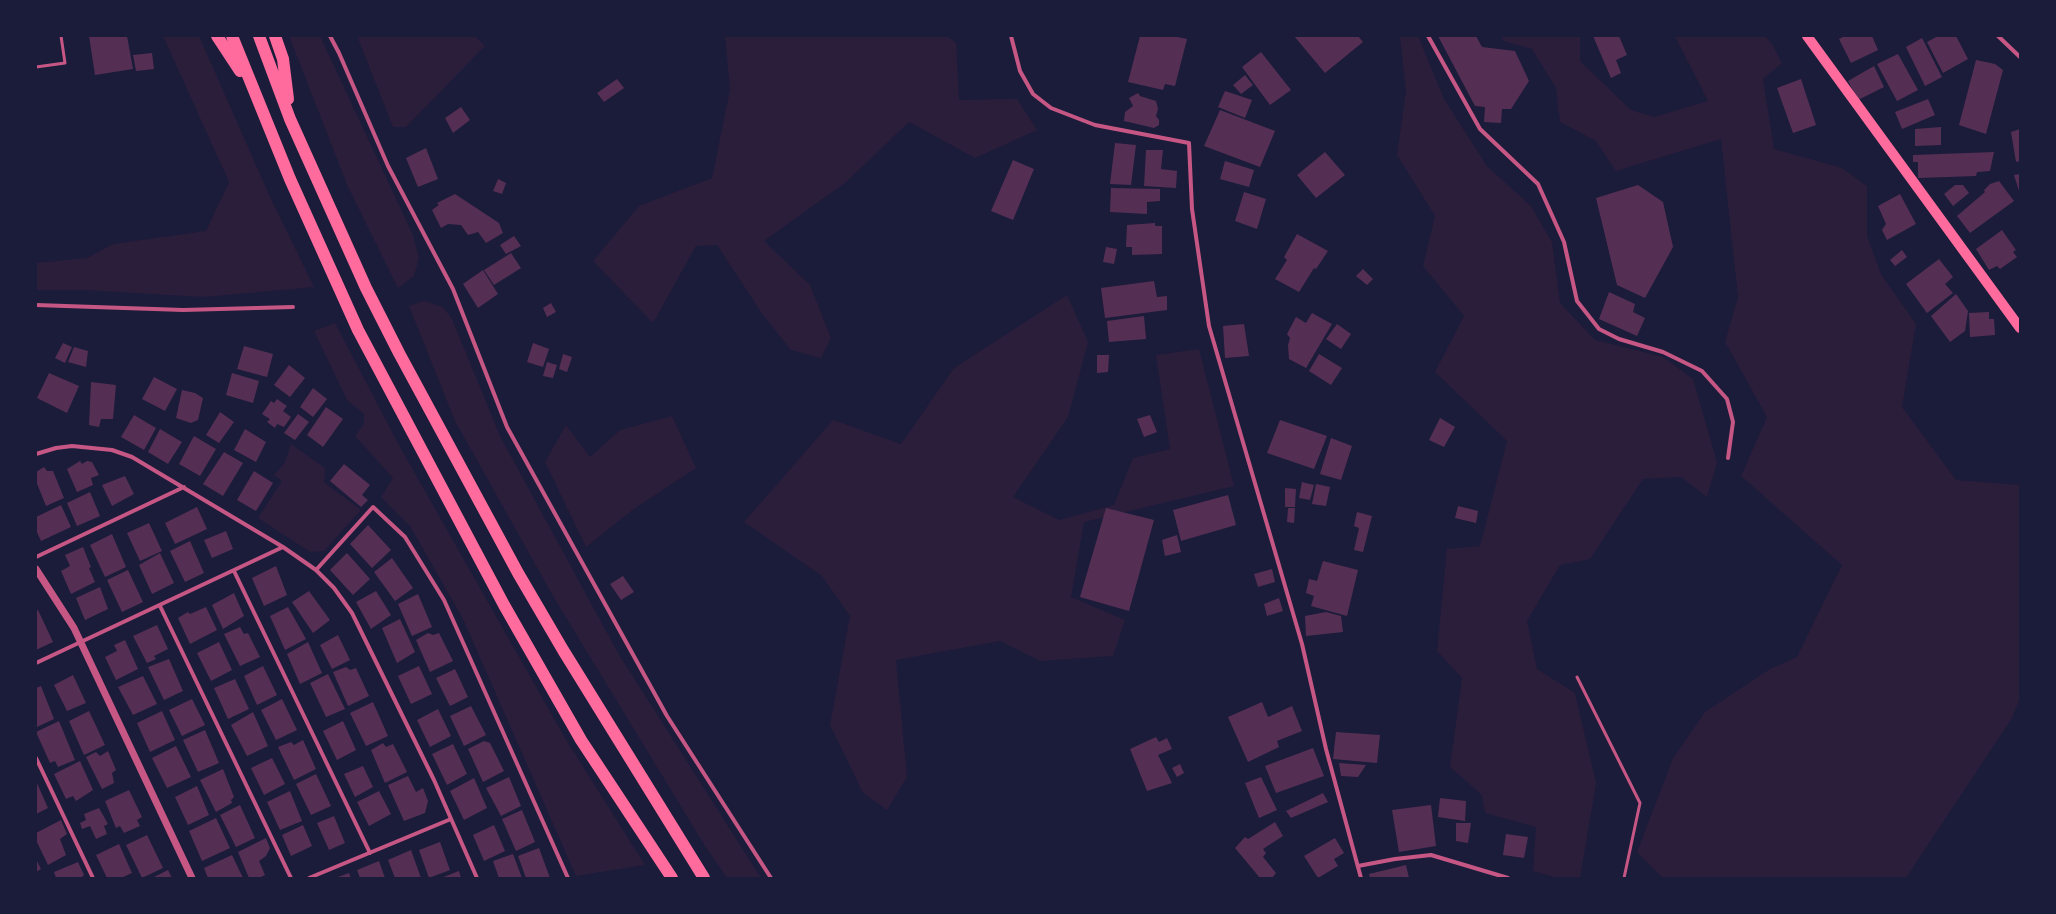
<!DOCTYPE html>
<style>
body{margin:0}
#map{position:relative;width:2056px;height:914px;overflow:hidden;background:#1b1b3a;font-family:"Noto Sans",sans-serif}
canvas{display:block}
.frame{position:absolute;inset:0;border:37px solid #1b1b3a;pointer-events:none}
</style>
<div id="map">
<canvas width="2056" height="914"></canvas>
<div class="frame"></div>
</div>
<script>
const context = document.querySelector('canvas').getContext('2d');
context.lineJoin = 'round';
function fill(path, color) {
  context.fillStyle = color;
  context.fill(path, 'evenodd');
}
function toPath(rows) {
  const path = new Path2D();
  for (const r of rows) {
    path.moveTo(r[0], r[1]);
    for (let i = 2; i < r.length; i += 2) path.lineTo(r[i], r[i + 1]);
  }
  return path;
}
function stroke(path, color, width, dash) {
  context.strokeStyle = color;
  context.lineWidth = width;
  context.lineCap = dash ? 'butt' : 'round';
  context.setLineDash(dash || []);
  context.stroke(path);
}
const green = toPath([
 [163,36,199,36,271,199,314,287,204,297,83,290,36,290,36,263,87,258,113,244,206,231,229,182],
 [289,36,320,36,413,235,419,258,414,276,398,288,348,187],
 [357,36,475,36,485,46,406,127,393,127],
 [725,36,947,36,956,43,959,100,1017,99,1037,130,975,158,909,122,845,183,764,241,810,285,831,338,821,358,791,350,763,315,717,245,696,246,653,323,593,261,639,206,712,178,730,90],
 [1400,36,1418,36,1444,99,1487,166,1531,206,1552,242,1560,303,1595,340,1663,357,1693,379,1717,462,1707,497,1681,477,1643,479,1590,559,1560,565,1527,621,1537,669,1575,693,1596,783,1580,878,1558,878,1533,871,1536,827,1485,813,1482,795,1450,767,1462,678,1437,651,1447,549,1480,546,1507,441,1435,372,1464,316,1423,266,1435,216,1397,155,1406,91],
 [1501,36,1580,36,1580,61,1631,110,1654,117,1708,101,1675,36,1765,36,1772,44,1782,63,1763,79,1774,149,1842,168,1867,186,1867,236,1881,274,1916,324,1902,407,1956,480,2020,485,2020,698,2012,718,1906,878,1663,878,1637,852,1673,758,1705,712,1770,669,1797,657,1842,565,1741,476,1767,417,1725,342,1738,297,1721,139,1616,171,1596,141,1560,122,1556,88,1532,49,1503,41],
 [1067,295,1088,342,1068,417,1013,497,1059,520,1114,505,1133,458,1170,449,1156,355,1199,349,1234,486,1084,522,1071,597,1125,620,1113,656,1040,661,1000,641,896,660,907,777,887,810,863,793,830,725,850,616,822,576,744,522,833,420,901,444,954,368],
 [424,301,443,307,452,319,500,436,618,653,761,878,727,878,705,846,553,596,455,421,409,306],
 [335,323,400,447,565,738,645,865,576,876,463,619,410,526,381,497,393,478,355,436,364,424,364,414,347,400,314,331],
 [672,416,696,468,634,509,586,547,545,462,566,425,590,457,620,430],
 [291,444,325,468,324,482,361,510,324,551,310,552,258,518,282,481,274,475,285,462]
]);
const building = toPath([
 [89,36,127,36,133,69,95,75],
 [1140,36,1173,36,1187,39,1175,86,1165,84,1163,90,1128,82],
 [1294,36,1358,36,1363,42,1325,73],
 [1438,36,1476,36,1482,47,1515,51,1529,81,1511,109,1502,109,1501,123,1484,122,1485,107,1475,106],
 [1593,36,1619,36,1627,55,1616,60,1621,73,1611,78],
 [1845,36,1872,36,1878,50,1851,63,1839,39],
 [1938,36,1956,36,1968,59,1943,73,1927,42],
 [1922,38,1942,77,1925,86,1906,47],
 [1261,52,1291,90,1270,105,1242,67],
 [152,53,154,69,136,71,133,55],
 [1898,54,1918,90,1897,101,1877,64],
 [1976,60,1995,64,2003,70,1986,134,1959,125],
 [1874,66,1884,87,1858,100,1848,81],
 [1245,75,1253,85,1241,94,1233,85],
 [617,79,624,88,604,102,597,93],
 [1801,79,1816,125,1793,133,1777,88],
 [1225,91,1252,100,1245,118,1218,107],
 [1138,93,1140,96,1156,101,1158,109,1156,116,1159,120,1159,125,1154,128,1124,121,1125,112,1133,106,1129,98],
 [1928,99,1935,115,1902,129,1895,112],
 [461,107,470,120,453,133,445,118],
 [1220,110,1275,131,1260,167,1204,146],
 [1941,127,1941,145,1915,146,1915,129],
 [2020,129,2020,161,2016,162,2011,132],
 [1115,143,1136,145,1131,185,1110,184],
 [426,148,438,179,418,187,406,158],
 [1146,150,1163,150,1161,169,1177,171,1176,188,1144,186],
 [1325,152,1345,175,1316,198,1297,175],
 [1994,152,1990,171,1977,172,1976,176,1918,178,1918,162,1913,162,1913,155],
 [1013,160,1034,169,1013,220,991,211],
 [1225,161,1254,170,1249,187,1220,179],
 [2020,174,2020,194,2014,175],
 [498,179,506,183,502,194,493,191],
 [1999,181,2014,201,1970,233,1957,216,1985,192,1984,190,1990,184],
 [1638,185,1663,202,1673,247,1645,298,1617,285,1596,198],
 [1955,185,1963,185,1969,193,1953,206,1944,194],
 [1111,188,1160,189,1160,201,1147,202,1147,214,1110,212],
 [1244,192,1266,199,1257,229,1235,221],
 [455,194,499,223,503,233,486,243,478,232,468,235,461,225,448,224,441,228,432,210,439,205,437,203],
 [1900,194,1916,224,1887,240,1882,230,1886,224,1878,206],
 [1155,223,1155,226,1162,226,1162,254,1132,255,1132,247,1126,247,1127,225],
 [2002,230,2016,250,2013,252,2017,257,2000,269,1997,266,1989,270,1976,249],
 [1297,234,1328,251,1316,269,1314,268,1299,292,1275,279,1287,260,1284,257],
 [514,236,521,246,506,254,500,245],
 [1106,247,1117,249,1114,264,1103,262],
 [1902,250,1907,257,1895,266,1890,260],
 [511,253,521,268,494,285,484,270],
 [1939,259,1953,277,1945,284,1953,293,1927,313,1906,284],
 [1363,269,1373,279,1367,285,1356,276],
 [483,270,498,294,478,308,463,284],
 [1154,281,1157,297,1167,296,1167,310,1105,318,1101,288],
 [1609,292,1635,304,1633,312,1645,318,1637,336,1599,319],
 [1956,294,1968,311,1965,331,1950,342,1931,316],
 [551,303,556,312,547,317,543,308],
 [1989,312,1989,319,1994,319,1995,335,1970,337,1969,313],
 [1312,313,1332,324,1306,368,1289,359,1288,345,1290,338,1287,334,1296,317,1306,323],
 [1144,316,1146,339,1109,342,1107,321],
 [1244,324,1249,356,1225,358,1223,326],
 [1337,324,1351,334,1341,349,1326,339],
 [63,343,72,347,65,363,55,358],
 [533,343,549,349,543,367,527,362],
 [244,346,273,354,267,377,237,369],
 [74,347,88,351,86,367,68,362],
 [563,354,572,357,567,372,559,369],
 [1319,354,1342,368,1331,385,1309,371],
 [1097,355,1109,355,1108,372,1097,373],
 [547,362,557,365,553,378,543,376],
 [289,365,305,378,290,397,274,385],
 [49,373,79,386,67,413,37,398],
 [232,373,259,381,253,403,226,395],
 [154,377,177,389,165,411,142,399],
 [91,382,116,385,113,419,101,419,99,427,89,425],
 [313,388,327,399,313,417,300,407],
 [182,390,195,393,203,398,198,420,191,423,176,418],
 [277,399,287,406,283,411,291,417,284,427,277,424,275,428,267,422,270,419,262,414,271,401,274,403],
 [326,407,343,419,323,447,307,435],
 [220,412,234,422,219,443,206,435],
 [298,414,309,422,295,440,284,433],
 [134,415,156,428,144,450,121,437],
 [1150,415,1157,432,1144,437,1137,419],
 [1440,418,1455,427,1444,447,1429,440],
 [1280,420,1327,436,1314,469,1267,453],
 [160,429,182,442,168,464,148,452],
 [245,429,266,442,256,462,234,450],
 [194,436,216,449,200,476,179,464],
 [1331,438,1352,446,1341,480,1320,474],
 [224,452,243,463,223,496,203,484],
 [80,461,82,464,87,461,92,462,99,475,91,478,93,485,77,492,67,469],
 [344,464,370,485,362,495,368,500,361,507,330,481],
 [44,467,47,471,53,471,64,498,46,506,36,481,36,472],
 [254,471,273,483,256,511,237,500],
 [125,476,134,494,112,506,102,485],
 [1302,482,1314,485,1310,500,1299,498],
 [1316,484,1330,487,1326,506,1312,504],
 [1285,488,1296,489,1295,507,1285,507],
 [90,492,100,516,77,526,67,503],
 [1228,495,1236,525,1181,541,1173,510],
 [61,505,71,527,41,541,36,530,36,517],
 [1458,506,1478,511,1476,523,1455,518],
 [197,507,207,529,175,544,165,523],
 [1106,508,1154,520,1129,611,1080,597],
 [1288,508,1295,508,1294,523,1287,522],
 [1357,512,1372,516,1363,552,1354,550,1359,528,1354,526],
 [149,523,162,551,140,561,127,533],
 [368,525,391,550,372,568,350,544],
 [226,531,233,549,212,558,204,540],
 [112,534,126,567,105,577,90,545],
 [1177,535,1181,552,1165,556,1162,540],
 [190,541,204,573,185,582,170,551],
 [83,547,91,567,89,568,95,582,71,594,61,571,70,566,65,555],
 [160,553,174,583,152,594,139,565],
 [347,553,370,579,353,595,330,570],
 [392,558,413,588,395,601,374,572],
 [1323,561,1358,570,1347,616,1311,606,1314,596,1306,593,1309,579,1317,581],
 [276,566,287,595,264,606,252,578],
 [1272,569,1275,582,1258,587,1254,574],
 [128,570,143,602,122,612,107,580],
 [623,576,634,592,621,600,610,584],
 [100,587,108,609,85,620,76,598],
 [309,591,330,620,313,633,292,602],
 [376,591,391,615,371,629,356,602],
 [234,593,244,616,223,629,212,605],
 [418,594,432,627,412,636,398,604],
 [1279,598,1283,611,1267,616,1264,604],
 [206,607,217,630,190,644,178,618,188,612,190,614],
 [288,607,306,639,285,650,270,616],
 [38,610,53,642,36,650,36,611],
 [1326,612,1341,616,1343,632,1306,636,1305,616],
 [400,619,415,652,397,663,382,628],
 [157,625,168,649,154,656,156,659,147,663,133,636],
 [240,627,244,634,248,633,260,657,240,666,224,634],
 [428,633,433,635,439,633,453,661,430,672,416,640],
 [338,635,350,660,332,669,320,645],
 [125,640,138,669,116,680,105,657,117,651,114,645],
 [219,642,232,670,211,681,197,653],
 [308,642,322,673,300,684,287,654],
 [169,659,183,691,164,700,148,667],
 [263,666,277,695,257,705,244,676],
 [419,666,432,694,411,704,398,676],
 [346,667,350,670,356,668,369,696,348,706,333,672],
 [455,669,468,697,450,706,436,678],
 [328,674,345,709,326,717,310,683],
 [73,675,86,703,67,711,54,685],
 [143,676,157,704,133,715,118,687],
 [235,679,249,709,228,719,214,688],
 [41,686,54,719,37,727,36,688],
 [192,699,205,725,182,736,169,710],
 [282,699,297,730,276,740,261,710],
 [373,702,388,736,366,746,350,713],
 [1262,702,1268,717,1292,706,1302,731,1277,741,1279,747,1248,762,1228,717],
 [471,706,486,735,464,746,450,716],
 [438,709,451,736,430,747,417,720],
 [89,711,105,745,84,755,69,721],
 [162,711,175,740,150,752,137,723],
 [253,712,268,746,247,756,231,725],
 [59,721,75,760,58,767,55,761,50,763,36,732],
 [343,721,356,750,337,760,323,731],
 [205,730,219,763,198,772,183,740],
 [1336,732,1380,735,1377,763,1333,759],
 [1156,737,1159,742,1167,738,1172,749,1158,755,1172,783,1147,791,1130,749],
 [303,740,316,769,294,780,278,747,291,742,294,745],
 [484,741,490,743,504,771,483,782,468,749],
 [383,743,386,747,393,744,407,772,385,783,371,750],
 [453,744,467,774,447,785,432,754],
 [176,746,191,777,167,788,152,758],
 [1313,748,1324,776,1276,793,1265,766],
 [108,751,116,770,112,773,114,783,102,789,86,757,96,752,100,756],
 [272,758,285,784,264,795,251,768],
 [80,761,93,790,76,801,73,796,66,799,54,774],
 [1339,763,1366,765,1358,777,1341,776],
 [1180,764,1184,773,1177,777,1172,768],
 [363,766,373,787,355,797,344,774],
 [223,769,234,797,231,800,232,803,216,812,200,780],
 [316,774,331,806,311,815,296,784],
 [408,776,416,792,423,788,428,801,425,813,404,821,388,785],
 [509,777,521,806,501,816,486,788],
 [1261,777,1277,810,1259,818,1245,783],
 [474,778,487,808,464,820,450,791],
 [36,781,48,808,36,814],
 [197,786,209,815,188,825,175,797],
 [129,790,142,817,137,820,140,826,124,833,120,826,116,828,105,801],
 [290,791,302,821,280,830,267,802],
 [379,791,391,814,369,826,357,802],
 [1323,793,1328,802,1291,818,1286,811],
 [1440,798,1466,801,1465,821,1438,817],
 [240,805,255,838,236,847,220,815],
 [1431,805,1436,846,1399,852,1392,810],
 [99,808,108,824,104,826,107,834,96,839,90,826,82,829,80,823,86,820,84,814],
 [522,810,535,842,516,851,502,819],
 [334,816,345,843,329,850,317,823],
 [216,818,230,848,202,861,189,831],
 [61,820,67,834,60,839,66,855,48,865,36,840,36,833],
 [1275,822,1283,836,1263,849,1266,853,1263,857,1276,873,1272,878,1260,878,1235,848,1245,837,1248,839],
 [1456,823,1471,823,1468,843,1456,841],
 [303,825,312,846,291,856,282,835],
 [494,825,505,851,484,861,473,835],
 [1506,834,1528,837,1524,858,1503,855],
 [147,835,163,868,142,878,126,845],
 [266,838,270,848,266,856,259,861,265,875,259,878,249,878,238,852],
 [1335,838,1344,853,1334,859,1338,866,1318,878,1304,856],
 [440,842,450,870,429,878,419,850],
 [119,844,132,873,121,878,107,878,96,855],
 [539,848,550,878,526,878,518,856],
 [411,850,421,878,395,878,388,860],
 [513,854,522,878,499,878,493,861],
 [232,855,243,878,208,878,204,868],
 [36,859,41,869,36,872],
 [379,861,385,878,360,878,357,870],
 [78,862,84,875,81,878,56,878,54,872],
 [1406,865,1409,878,1370,878,1369,874],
 [168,870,172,878,152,878],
 [459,871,461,878,441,878],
 [349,873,351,878,335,878]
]);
const service = toPath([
 [36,67,65,63,61,36],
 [1577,677,1640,803,1624,878]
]);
const minor = toPath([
 [330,36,339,53,388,166,453,289,507,427,667,716,771,878],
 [1011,36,1020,71,1033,94,1051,108,1095,125,1189,143,1192,209,1209,326,1302,644,1326,749,1361,878],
 [1428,36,1480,129,1538,184,1564,242,1577,301,1599,329,1619,339,1663,352,1702,371,1727,399,1733,422,1728,458],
 [1998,36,2020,57],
 [36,305,183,310,293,307],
 [36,454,56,448,72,446,112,450,132,457,283,547,316,570,334,588,352,613,434,780,477,878],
 [36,557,184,487],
 [316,570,373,507,405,537,444,600,568,878],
 [234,571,370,853],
 [160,606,291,878],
 [36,663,283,547],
 [36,758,93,878],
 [1358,866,1395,859,1431,855,1508,878],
 [309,878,451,819]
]);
const tertiary = toPath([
 [36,569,74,628,192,878]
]);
const primary = toPath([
 [1807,36,2020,328]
]);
const motorway = toPath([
 [217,36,240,71],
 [232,36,290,179,358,330,504,605,581,740,672,878],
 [259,36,290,119,366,288,399,353,518,573,563,650,704,878],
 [275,36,283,59,288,99]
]);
fill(green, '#2a1e3b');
fill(building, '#542f53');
stroke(service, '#c65784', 3);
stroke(minor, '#c65784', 4);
stroke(tertiary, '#c65784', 7);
stroke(primary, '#ff6b9d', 10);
stroke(motorway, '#ff6b9d', 12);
</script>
